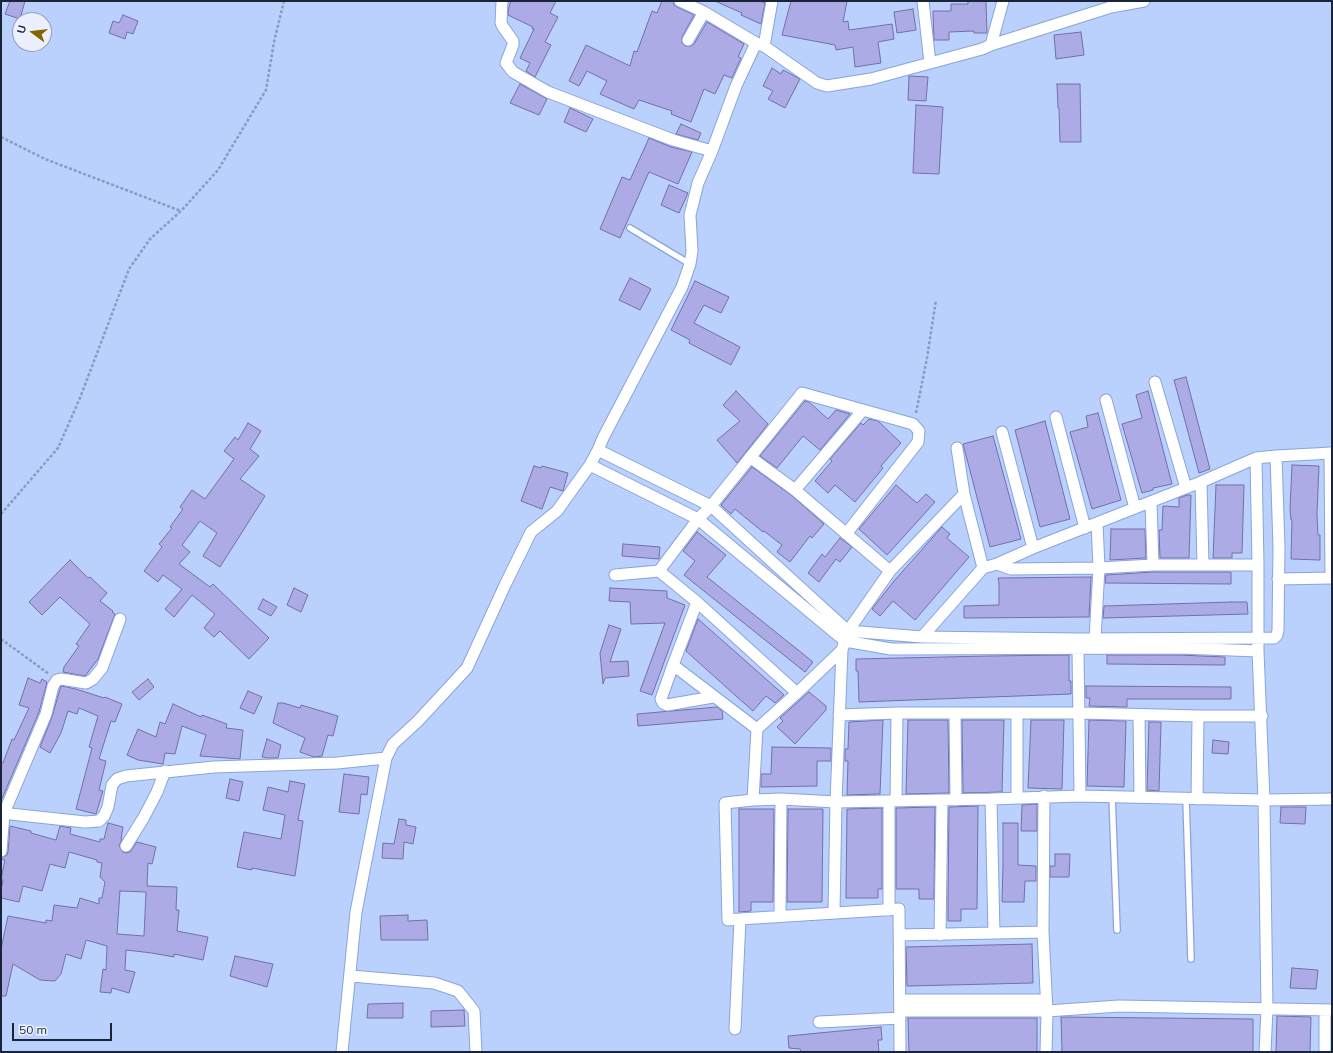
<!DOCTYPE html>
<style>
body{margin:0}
#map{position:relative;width:1333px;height:1053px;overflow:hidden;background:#bad0fd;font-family:Mulish,sans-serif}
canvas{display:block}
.frame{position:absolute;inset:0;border:2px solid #1a2439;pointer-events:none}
.north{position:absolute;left:12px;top:12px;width:40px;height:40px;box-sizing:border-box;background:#ebf0fc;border:1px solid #979eae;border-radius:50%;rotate:285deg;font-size:11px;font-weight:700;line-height:16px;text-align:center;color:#1a2439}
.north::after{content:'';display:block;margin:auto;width:14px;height:18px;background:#886500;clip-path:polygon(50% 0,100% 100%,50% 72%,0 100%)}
.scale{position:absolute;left:12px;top:1023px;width:100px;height:18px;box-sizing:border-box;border:2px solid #1a2439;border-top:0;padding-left:5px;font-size:12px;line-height:14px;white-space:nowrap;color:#1a2439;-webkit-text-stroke:3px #ebf0fc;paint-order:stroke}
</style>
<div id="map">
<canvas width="1333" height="1053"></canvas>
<div class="frame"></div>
<div class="north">U</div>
<div class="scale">50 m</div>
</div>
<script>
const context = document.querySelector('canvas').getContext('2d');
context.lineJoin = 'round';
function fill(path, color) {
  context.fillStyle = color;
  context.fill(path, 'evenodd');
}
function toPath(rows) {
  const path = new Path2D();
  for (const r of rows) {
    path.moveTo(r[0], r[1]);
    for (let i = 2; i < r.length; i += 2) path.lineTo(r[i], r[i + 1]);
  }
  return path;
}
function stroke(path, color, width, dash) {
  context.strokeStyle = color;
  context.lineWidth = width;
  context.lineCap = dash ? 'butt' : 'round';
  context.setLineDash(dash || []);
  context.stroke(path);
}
const building = toPath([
 [10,1,25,1,20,19,5,14,10,1],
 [511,1,556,1,550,13,558,17,545,42,551,45,535,77,526,71,530,63,520,58,534,29,532,29,533,27,508,15,509,6,511,1],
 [662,1,673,1,674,5,677,7,694,15,682,37,682,43,685,46,691,46,694,44,707,22,744,44,738,57,741,58,732,78,724,75,715,94,704,89,691,122,671,114,672,111,639,100,634,109,600,94,607,81,587,71,579,86,569,81,586,45,630,66,634,51,637,52,652,11,657,13,662,1],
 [715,1,760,1,765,3,761,24,741,15,742,13,715,1],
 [791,1,847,1,843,22,848,21,849,30,892,24,894,39,878,42,881,63,855,67,853,47,836,50,835,45,782,35,791,1],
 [968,1,986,1,987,33,974,33,974,31,949,32,949,40,934,40,933,11,951,11,951,4,968,4,968,1],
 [913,9,916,30,897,33,894,12,913,9],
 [123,15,138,21,133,34,127,32,125,39,109,33,113,21,119,23,123,15],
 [1081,32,1084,55,1056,59,1054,35,1081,32],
 [772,68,781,74,783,70,800,79,785,108,768,99,773,91,763,86,772,68],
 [909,76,928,77,926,101,908,100,909,76],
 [520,84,547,99,539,115,510,103,520,84],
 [1057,84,1080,84,1081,142,1060,142,1059,108,1058,108,1057,84],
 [916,105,943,107,939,174,913,173,916,105],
 [570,108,593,119,586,132,564,122,570,108],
 [681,124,701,133,698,140,676,134,681,124],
 [649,138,671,147,692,152,678,184,649,172,620,238,600,229,622,177,630,180,649,138],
 [669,185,688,193,679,213,661,205,669,185],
 [630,278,651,289,640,310,619,300,630,278],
 [695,281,729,297,721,313,704,305,694,323,740,347,731,365,689,343,690,340,671,330,695,281],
 [1186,377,1210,469,1199,473,1174,380,1186,377],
 [736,391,768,424,737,463,717,440,740,421,723,405,736,391],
 [1148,391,1172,484,1153,488,1153,490,1142,493,1122,424,1142,418,1136,395,1148,391],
 [805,401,809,402,828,419,836,410,850,414,820,450,803,436,777,468,760,456,805,401],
 [1098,413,1121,500,1092,509,1070,432,1088,427,1086,416,1098,413],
 [869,419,878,421,901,443,881,466,883,468,855,502,835,485,828,493,815,481,832,461,830,459,861,423,863,425,869,419],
 [1045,421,1070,519,1040,527,1015,430,1045,421],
 [248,423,261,431,250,449,259,456,240,479,265,496,220,567,203,556,217,533,200,521,182,545,190,552,179,564,210,587,213,584,269,638,249,659,220,631,214,637,204,628,215,614,192,595,174,617,165,609,182,589,163,575,158,582,144,571,162,547,159,544,172,528,170,527,183,509,180,507,192,490,205,499,234,459,224,451,235,437,238,440,248,423],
 [993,436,1021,539,990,547,963,444,993,436],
 [1292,465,1319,466,1317,514,1318,535,1320,535,1320,560,1291,559,1292,520,1291,520,1290,510,1292,465],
 [534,466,541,468,542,466,568,473,563,491,550,487,542,509,521,501,534,466],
 [752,467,791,495,824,524,812,538,810,536,790,562,777,552,782,545,764,531,763,532,735,509,731,514,721,505,752,467],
 [896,485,917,503,926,494,935,502,887,555,859,529,896,485],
 [1216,485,1244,485,1242,553,1232,553,1232,558,1213,558,1216,485],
 [1187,495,1191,495,1189,558,1160,558,1159,530,1162,530,1163,506,1179,507,1179,498,1187,495],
 [942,527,950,534,947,538,969,557,915,620,893,601,880,616,872,609,894,581,942,527],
 [1111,529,1145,529,1146,558,1110,560,1111,529],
 [697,532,726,555,707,577,813,662,805,672,684,575,695,561,683,551,697,532],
 [840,538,852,547,840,562,836,559,819,582,808,573,822,554,825,557,840,538],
 [623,544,660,547,659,559,622,556,623,544],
 [70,560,88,578,90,577,107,593,100,601,113,611,112,612,115,614,98,659,85,676,63,672,64,667,79,646,76,644,90,624,60,597,42,615,29,602,70,560],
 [1153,572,1231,572,1231,584,1105,583,1106,575,1153,572],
 [1091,577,1089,617,964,618,964,606,999,605,999,583,998,578,1091,577],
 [294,588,308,595,301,612,287,605,294,588],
 [610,588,667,591,667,598,685,605,652,695,640,691,665,623,631,624,630,602,609,601,610,588],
 [263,599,277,607,271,616,258,609,263,599],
 [1231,602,1247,602,1248,614,1103,618,1104,606,1231,602],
 [698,619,740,656,784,695,775,703,766,696,753,711,736,696,686,651,698,619],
 [609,625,621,629,610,662,628,661,629,676,605,678,603,684,600,653,609,625],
 [1069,655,1069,681,1071,681,1071,694,859,702,858,671,856,671,856,659,989,656,1069,655],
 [1107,655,1179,655,1225,657,1225,665,1107,664,1107,655],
 [28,678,40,683,42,679,47,682,39,712,1,801,1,763,3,763,12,739,14,740,29,708,19,705,28,678],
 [148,679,154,687,139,700,132,692,148,679],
 [61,686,76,689,104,698,105,697,122,704,115,722,111,721,99,759,106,761,99,790,103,791,96,814,76,809,92,748,89,747,98,716,79,708,77,714,68,711,61,733,50,753,40,747,52,717,60,689,61,686],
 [1086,686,1231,687,1231,699,1127,699,1127,707,1089,706,1090,698,1086,698,1086,686],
 [248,691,262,697,254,714,240,708,248,691],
 [809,692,826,706,826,710,795,744,777,727,783,721,780,718,809,692],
 [278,703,283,703,300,708,301,705,338,716,333,736,328,735,322,756,314,757,300,752,305,738,273,723,278,703],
 [173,704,201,717,202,715,227,724,226,728,243,730,240,759,200,756,206,735,182,726,175,754,165,753,163,764,138,760,127,755,138,729,156,737,160,722,165,724,173,704],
 [717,707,722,711,723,719,638,726,637,714,717,707],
 [883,720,880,794,847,795,848,761,845,761,845,749,848,749,849,722,883,720],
 [908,720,948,720,949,793,906,794,908,720],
 [962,720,1004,720,1002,792,963,793,962,720],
 [1031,720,1064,720,1062,789,1028,788,1031,720],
 [1089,720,1126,721,1124,787,1087,786,1089,720],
 [1149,722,1161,722,1159,791,1147,790,1149,722],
 [267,739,281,745,278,758,268,758,262,757,267,739],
 [1213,740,1229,742,1228,754,1212,753,1213,740],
 [772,747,831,748,831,761,817,761,817,786,761,787,761,774,771,774,772,747],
 [344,774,369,777,367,795,361,794,359,814,339,812,344,774],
 [230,779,243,782,239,801,226,798,230,779],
 [290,781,305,784,298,820,303,821,295,876,252,868,252,870,237,867,244,832,281,839,285,815,263,810,268,787,288,792,290,781],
 [1037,804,1037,831,1021,831,1022,805,1037,804],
 [978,806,977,909,961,909,961,921,948,921,948,899,949,807,978,806],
 [935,807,934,899,919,899,919,889,896,889,896,808,935,807],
 [1281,807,1306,807,1305,824,1280,823,1281,807],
 [882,808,882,889,878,889,878,898,846,898,847,809,882,808],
 [739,809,774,809,773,902,751,902,751,911,739,912,739,809],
 [788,809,823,809,822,902,787,902,788,809],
 [399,819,406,820,406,825,416,827,413,844,404,842,403,859,382,858,383,843,394,844,399,819],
 [108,823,123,827,121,839,122,839,119,846,123,852,126,853,130,852,137,842,156,847,152,864,148,863,147,886,177,887,176,910,179,910,177,931,208,937,203,960,174,954,174,957,152,953,126,950,125,970,135,972,129,993,112,988,111,993,100,992,103,969,106,970,107,946,86,940,81,959,66,954,61,974,55,981,40,980,13,964,6,996,1,996,1,949,8,916,46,923,46,920,52,921,54,905,77,908,80,898,99,904,99,898,102,898,105,882,100,877,102,863,97,862,97,860,69,852,65,868,50,864,42,891,23,886,19,902,1,898,1,890,3,880,1,879,5,860,1,859,1,858,7,855,8,852,10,826,31,831,31,833,56,840,60,826,71,828,70,834,100,842,100,839,104,839,108,823],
 [120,891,146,892,144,936,117,934,120,891],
 [1003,823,1018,823,1018,865,1036,866,1036,881,1025,881,1024,902,1002,902,1003,865,1003,823],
 [1055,854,1070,854,1069,877,1050,877,1050,866,1055,866,1055,854],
 [408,915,408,921,427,920,428,940,381,940,380,916,408,915],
 [1032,944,1033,983,907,986,906,947,1032,944],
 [235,956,273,964,267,987,230,976,235,956],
 [1292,968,1318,970,1316,989,1290,988,1292,968],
 [403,1003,403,1018,367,1018,368,1004,403,1003],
 [464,1010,465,1026,431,1027,431,1011,464,1010],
 [1277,1016,1311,1017,1310,1052,1276,1052,1277,1016],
 [1061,1017,1253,1019,1253,1052,1062,1052,1061,1017],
 [908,1018,1037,1018,1037,1052,909,1052,908,1018],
 [881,1027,882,1040,878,1040,879,1052,801,1052,800,1049,789,1048,788,1036,881,1027]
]);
const path = toPath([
 [1,137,45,159,181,211],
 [916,413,927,358,936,300],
 [1,514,58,448,80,398,129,269,150,239,181,211,218,170,266,90,274,42,284,1],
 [1,639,49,674]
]);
const service = toPath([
 [630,228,690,264],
 [1112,796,1117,930],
 [1186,798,1191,959]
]);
const minor = toPath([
 [502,1,501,23,503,27,513,41,513,45,506,63,513,72,548,92,673,140,712,151],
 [680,1,704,12,756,43],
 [923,1,930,63],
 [688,40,704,12],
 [991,45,1111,7,1144,1],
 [764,46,772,1],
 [1155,382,1186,488],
 [1106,400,1135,508],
 [1056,417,1085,528],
 [1002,432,1033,548],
 [957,448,964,494,983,568],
 [598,450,711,506,848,631,890,571,964,494],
 [1330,453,1331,578],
 [750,457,795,490,890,571],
 [1256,458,1258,565,1258,651,1264,800,1267,1009,1265,1052],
 [590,465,698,519,845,641,891,649,1179,648,1258,651],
 [1201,482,1203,565],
 [795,490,863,410],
 [1151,502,1153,565],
 [997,564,1011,569,1099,568,1153,565,1258,565],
 [659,571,698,519,711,506,802,393,913,424,919,431,918,442,846,534],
 [615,575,659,571,697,602,797,693],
 [1278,579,1332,578],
 [697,602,673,665,661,699,663,703,667,705,713,697],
 [922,637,983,568,997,564,1033,548,1201,482,1256,458,1276,456],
 [1095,639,1099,568,1097,523],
 [1078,649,1080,796],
 [673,665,757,729],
 [955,714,956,800],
 [839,715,897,713,1080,713,1198,716,1262,716],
 [1139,715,1140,796],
 [1044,796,1043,932,1047,1011,1046,1052],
 [1017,798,1017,713],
 [991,799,994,933],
 [1197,799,1198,716],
 [753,800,781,799,836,802,991,799,1080,796,1264,800,1332,799],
 [889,801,889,910],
 [896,801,897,713],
 [1,813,85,822,99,821,104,816,108,807,112,785,117,779,126,776,214,767,337,763,386,758],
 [126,846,144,817,157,792,165,771],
 [1,851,4,813,46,714,53,686,57,680,61,679,86,683,93,679,102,668,120,619],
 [834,913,836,802,842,650],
 [780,916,781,799],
 [740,919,899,909,900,1052],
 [899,935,1043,932],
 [940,935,942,800],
 [351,976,434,983,458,991,474,1011,476,1052],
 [900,1000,1046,1000],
 [900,1011,1047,1011,1119,1006,1332,1010],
 [819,1022,900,1018],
 [735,1029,740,919,728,920,725,803,753,800,757,729,797,693,842,650,848,631,922,637,1079,639,1274,638,1277,635,1278,630,1279,547,1276,456,1332,453],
 [342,1052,356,912,386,758,393,744,418,721,467,668,505,585,531,532,557,511,590,465,598,450,603,438,682,287,690,264,692,251,690,215,698,183,712,151,736,86,756,43,764,46,817,83,827,86,871,79,982,49,991,45,1003,1],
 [1325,1052,1325,1010]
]);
fill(building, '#acabe6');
stroke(building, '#7270a7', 1);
stroke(service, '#8aa4da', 8);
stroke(minor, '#8aa4da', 13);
stroke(path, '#899bc1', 2.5, [3, 2]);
stroke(service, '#fff', 5.5);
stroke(minor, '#fff', 11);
</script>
